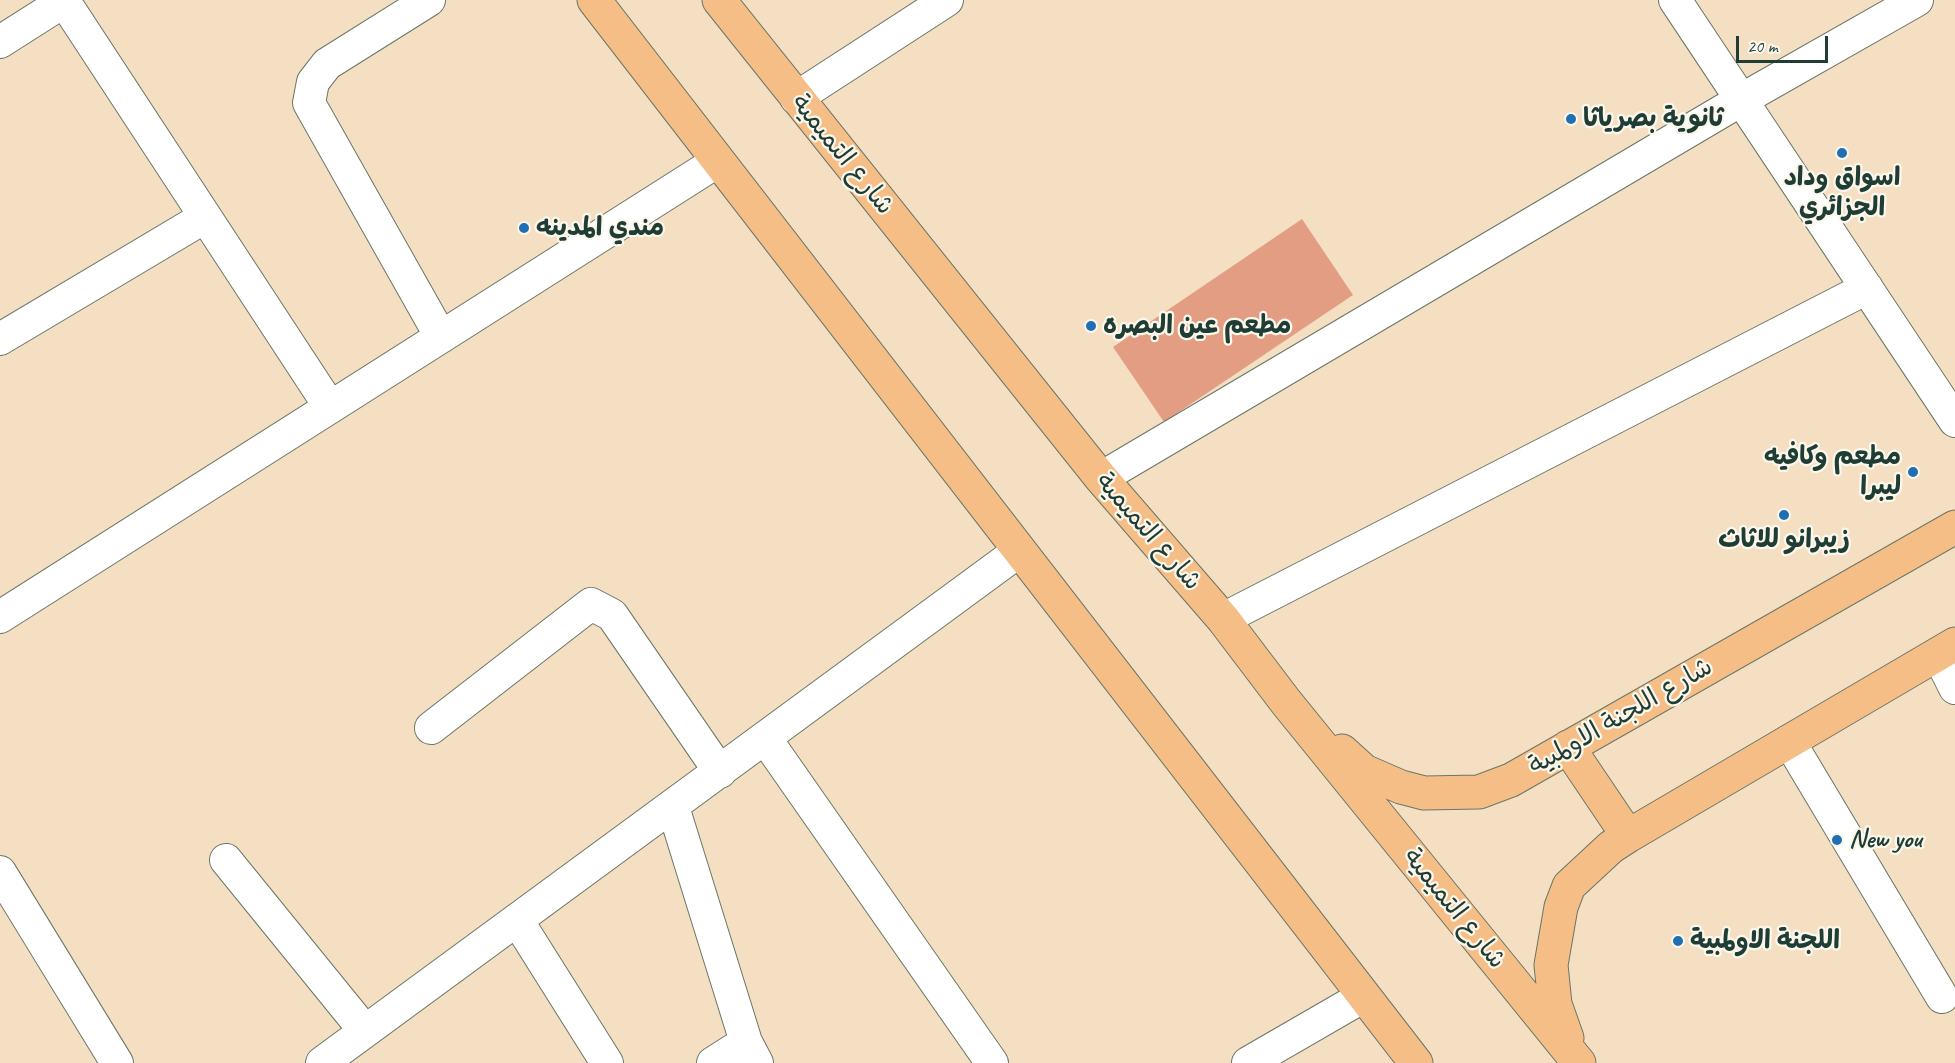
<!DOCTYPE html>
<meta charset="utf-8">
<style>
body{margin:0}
#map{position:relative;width:1955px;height:1063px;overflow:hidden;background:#f4dfc2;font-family:Caveat,sans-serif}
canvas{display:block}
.scale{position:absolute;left:1736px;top:36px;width:92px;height:27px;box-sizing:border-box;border:3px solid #1f3d34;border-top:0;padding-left:8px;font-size:18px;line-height:21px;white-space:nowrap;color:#1f3d34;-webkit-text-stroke:4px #fbf7ec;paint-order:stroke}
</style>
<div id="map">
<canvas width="1955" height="1063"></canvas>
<div class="scale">20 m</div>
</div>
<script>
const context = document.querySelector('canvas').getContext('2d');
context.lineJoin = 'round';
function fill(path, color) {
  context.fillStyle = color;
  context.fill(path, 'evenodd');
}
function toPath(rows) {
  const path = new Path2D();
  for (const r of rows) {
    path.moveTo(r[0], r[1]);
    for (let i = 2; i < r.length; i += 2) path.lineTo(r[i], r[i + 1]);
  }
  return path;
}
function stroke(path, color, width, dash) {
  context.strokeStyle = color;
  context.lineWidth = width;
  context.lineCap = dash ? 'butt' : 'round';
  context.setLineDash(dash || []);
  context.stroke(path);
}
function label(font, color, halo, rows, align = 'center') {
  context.font = font + ' Caveat,"Playpen Sans Arabic",sans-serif';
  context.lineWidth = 4.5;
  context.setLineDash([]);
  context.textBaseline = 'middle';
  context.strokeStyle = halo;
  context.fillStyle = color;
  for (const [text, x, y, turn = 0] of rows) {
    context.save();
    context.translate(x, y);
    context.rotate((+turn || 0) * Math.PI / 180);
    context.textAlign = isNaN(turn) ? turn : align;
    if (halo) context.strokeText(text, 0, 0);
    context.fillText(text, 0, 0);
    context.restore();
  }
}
const building = toPath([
 [1302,219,1353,295,1164,422,1113,347]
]);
const minor = toPath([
 [429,0,327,64,313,82,309,103,441,337],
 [1675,0,1955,421],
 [64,1,330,407],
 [0,42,66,0],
 [796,98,947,0],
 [0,339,205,217],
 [1101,478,1741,100,1917,0],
 [0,617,718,161],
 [1223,619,1867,288],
 [1938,654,1955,688],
 [431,728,591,604,612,615,720,772],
 [765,738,992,1063],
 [1789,741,1942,997],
 [673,807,746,1042,757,1063],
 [226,860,365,1031],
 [0,872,117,1063],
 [517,920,607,1063],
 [322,1063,1019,551],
 [713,1063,746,1042],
 [1248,1063,1364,996]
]);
const major = toPath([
 [594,0,1416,1063],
 [719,0,1101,478,1223,619,1286,702,1579,1063],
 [1568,747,1628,836],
 [1342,751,1364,771,1401,787,1424,793,1479,792,1511,780,1955,527],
 [1567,1038,1555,1004,1551,965,1561,907,1569,886,1611,847,1628,836,1955,644]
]);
const markers = [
 [1571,119,6,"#1f6fb2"],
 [1842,153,6,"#1f6fb2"],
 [524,228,6,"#1f6fb2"],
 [1091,326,6,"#1f6fb2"],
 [1913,472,6,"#1f6fb2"],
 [1784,515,6,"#1f6fb2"],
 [1837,840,6,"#1f6fb2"],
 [1678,941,6,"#1f6fb2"]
];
const poiNames = [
 ["ثانوية بصرياثا",1583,119],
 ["اسواق وداد",1842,178,"center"],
 ["الجزائري",1842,208,"center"],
 ["مندي المدينه",536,228],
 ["مطعم عين البصره",1103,326],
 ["مطعم وكافيه",1901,457,"right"],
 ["ليبرا",1901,487,"right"],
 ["زيبرانو للاثاث",1784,540,"center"],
 ["New you",1849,840],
 ["اللجنة الاولمبية",1690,941]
];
const streetNames = [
 ["شارع التميمية",842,155,51],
 ["شارع التميمية",1148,532,49],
 ["شارع اللجنة الاولمبية",1621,717,-30],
 ["شارع التميمية",1454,909,51]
];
fill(building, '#e29d82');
stroke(minor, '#6a7666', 34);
stroke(major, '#6a7666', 35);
stroke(minor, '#fff', 32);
stroke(major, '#f6be87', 33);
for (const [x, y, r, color] of markers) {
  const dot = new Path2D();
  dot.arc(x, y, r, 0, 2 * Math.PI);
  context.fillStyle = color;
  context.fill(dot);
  stroke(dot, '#fbf7ec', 2);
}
label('bold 26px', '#1f3d34', '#fbf7ec', poiNames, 'left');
label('26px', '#1f3d34', '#fbf7ec', streetNames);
</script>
